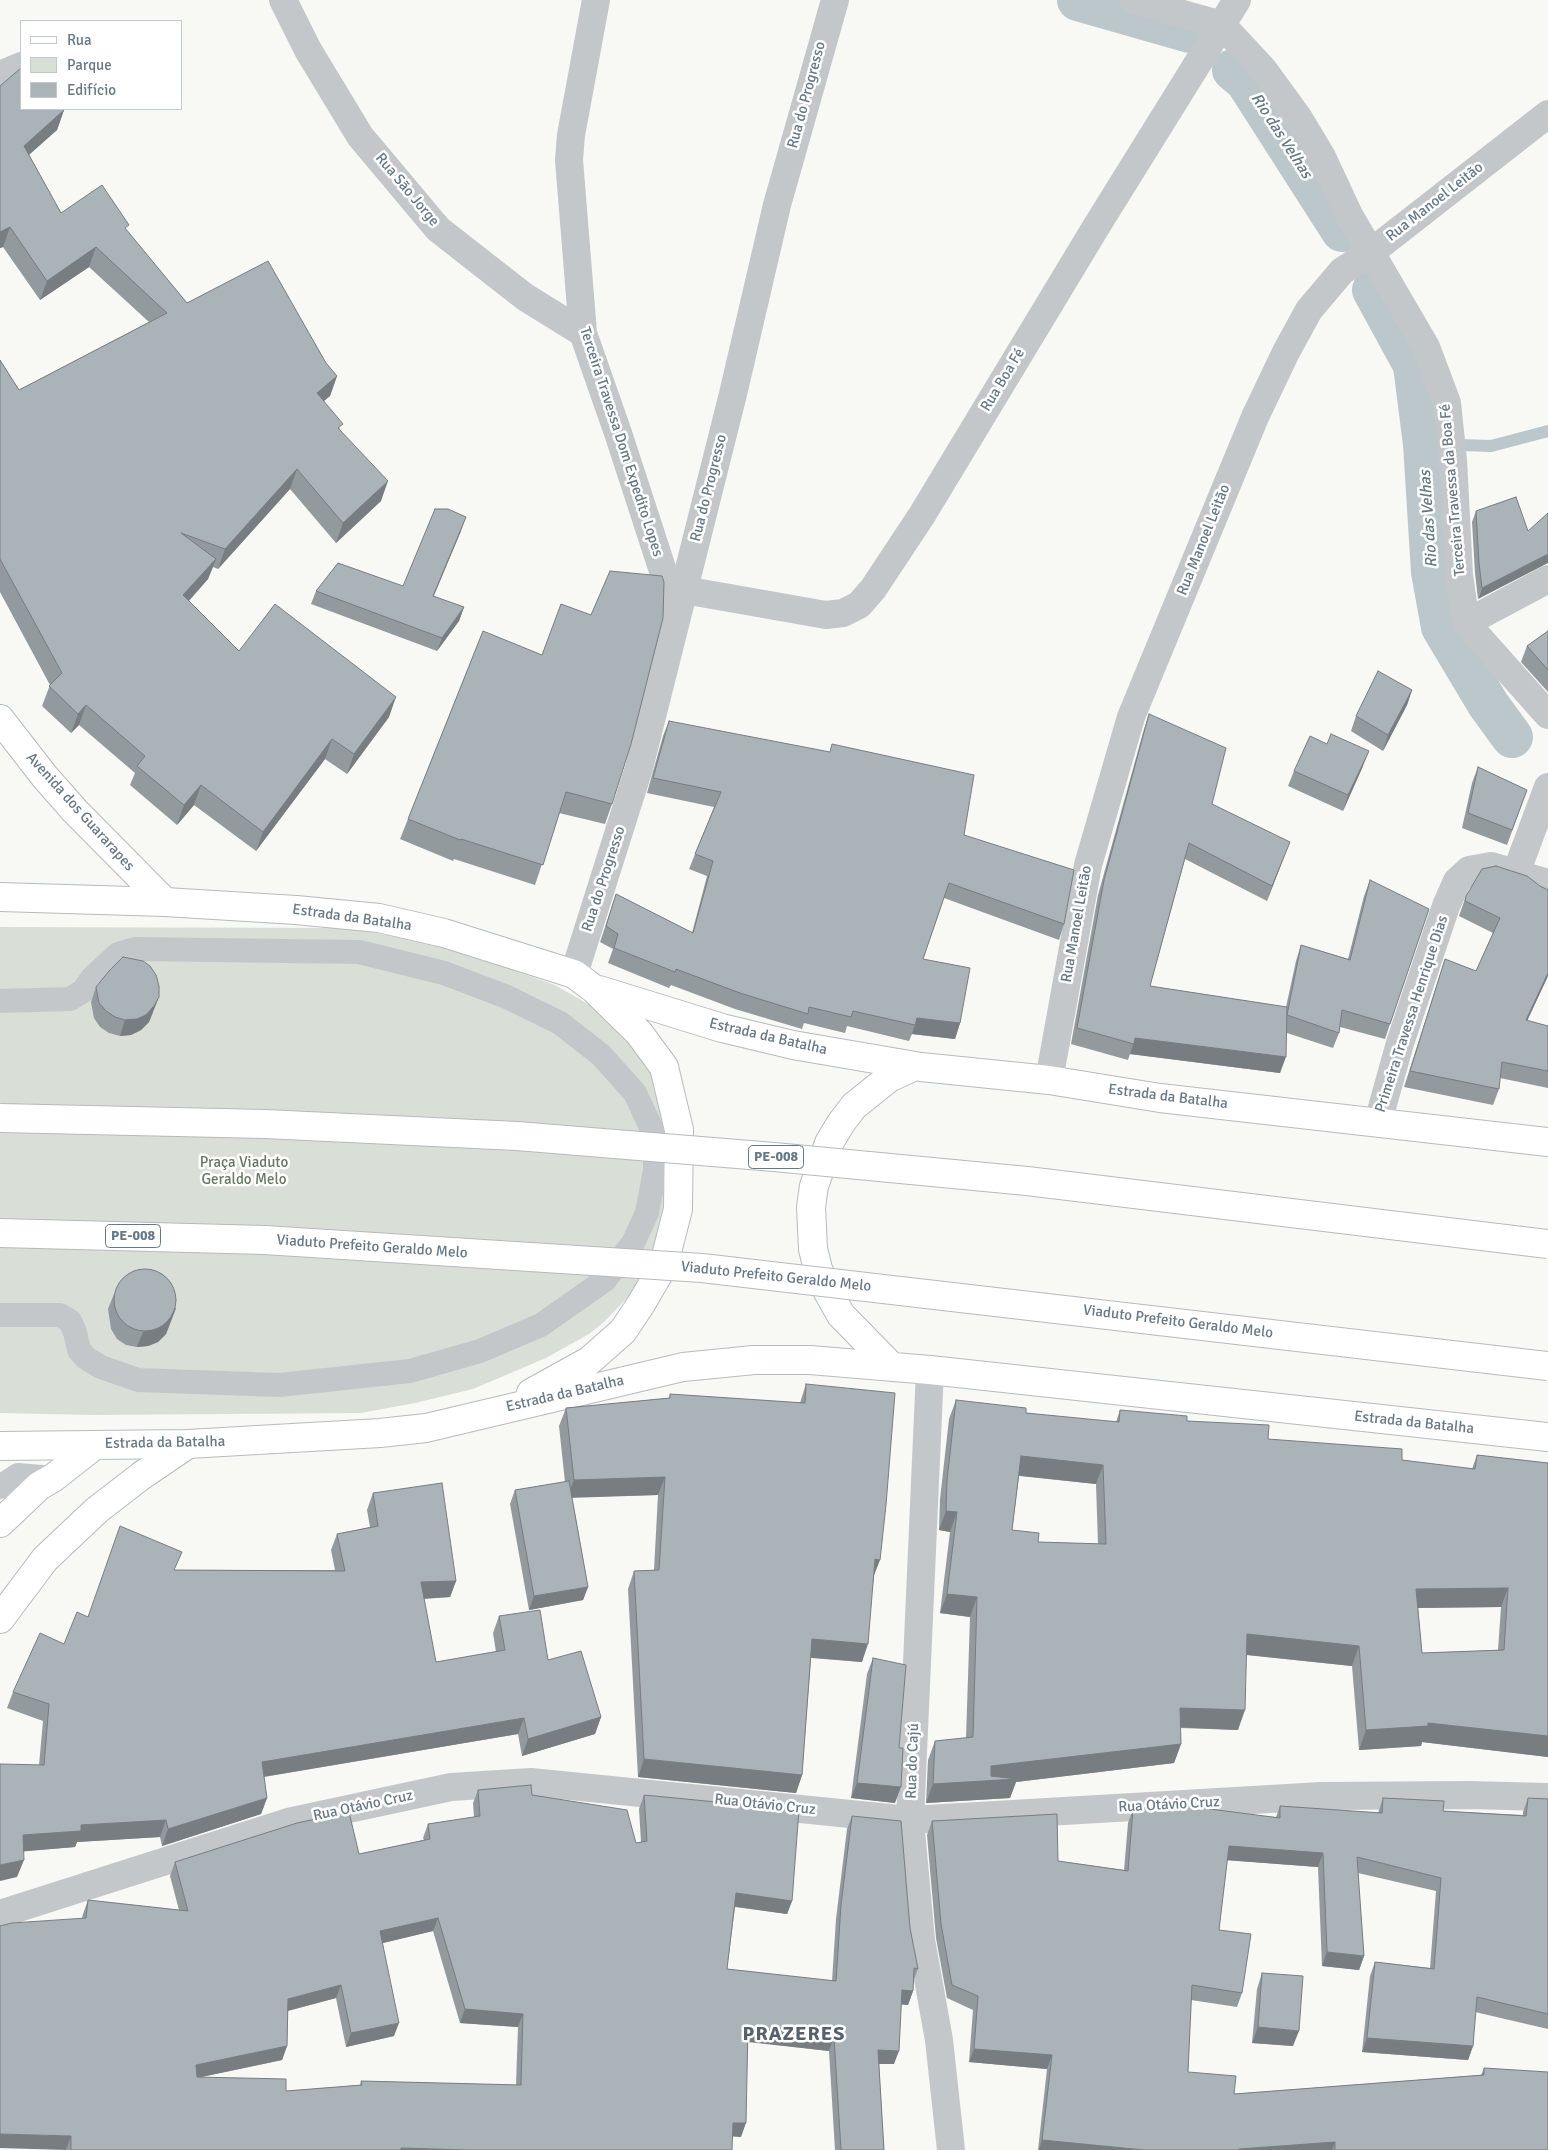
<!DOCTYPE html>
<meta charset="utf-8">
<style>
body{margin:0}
#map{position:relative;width:1548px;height:2150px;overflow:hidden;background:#f8f8f5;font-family:Signika,sans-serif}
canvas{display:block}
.legend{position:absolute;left:20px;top:20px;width:162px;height:90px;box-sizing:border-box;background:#fff;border:1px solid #c2c9cf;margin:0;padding:6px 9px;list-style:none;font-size:15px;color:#677886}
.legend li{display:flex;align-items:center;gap:10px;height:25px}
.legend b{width:25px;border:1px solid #c2c9cf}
</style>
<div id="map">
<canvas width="1548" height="2150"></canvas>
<ul class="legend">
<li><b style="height:6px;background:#fff"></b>Rua</li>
<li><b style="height:14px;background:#d9dfd6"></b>Parque</li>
<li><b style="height:14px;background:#aab3b8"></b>Edifício</li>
</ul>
</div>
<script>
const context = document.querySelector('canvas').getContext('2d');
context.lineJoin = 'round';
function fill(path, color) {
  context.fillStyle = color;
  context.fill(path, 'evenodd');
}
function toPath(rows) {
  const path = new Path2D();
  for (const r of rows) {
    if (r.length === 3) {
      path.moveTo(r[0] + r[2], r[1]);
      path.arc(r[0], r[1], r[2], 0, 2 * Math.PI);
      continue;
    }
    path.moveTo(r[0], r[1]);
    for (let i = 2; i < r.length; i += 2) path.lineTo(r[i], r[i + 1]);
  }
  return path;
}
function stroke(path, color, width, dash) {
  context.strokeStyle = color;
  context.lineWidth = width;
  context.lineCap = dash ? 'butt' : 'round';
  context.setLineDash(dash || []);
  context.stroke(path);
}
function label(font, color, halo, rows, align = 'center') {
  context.font = font + ' Signika,sans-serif';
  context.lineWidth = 5;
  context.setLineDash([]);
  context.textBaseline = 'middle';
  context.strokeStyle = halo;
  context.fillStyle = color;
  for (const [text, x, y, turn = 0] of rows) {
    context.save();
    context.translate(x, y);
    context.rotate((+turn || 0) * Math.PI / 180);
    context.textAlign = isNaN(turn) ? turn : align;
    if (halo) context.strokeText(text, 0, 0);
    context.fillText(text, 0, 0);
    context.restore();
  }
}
const green = toPath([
 [0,927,349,928,442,945,555,985,602,1012,657,1068,673,1125,669,1190,651,1255,631,1294,604,1322,589,1334,546,1358,473,1389,415,1403,361,1413,92,1415,0,1413]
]);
const stream = toPath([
 [1424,444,1431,444],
 [1461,445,1491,446,1548,431]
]);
const canal = toPath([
 [1078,0,1190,32],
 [1233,70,1246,81,1342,231],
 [1373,290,1414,365,1424,444,1432,572,1442,627,1488,704,1512,737]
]);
const lane = toPath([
 [0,1001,70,999,83,991,93,977,118,954,135,949,359,952,444,973,507,997,560,1023,601,1055,635,1093,655,1136,655,1170,647,1213,633,1243,605,1280,541,1325,480,1351,410,1371,279,1385,138,1380,101,1367,86,1358,79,1350,75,1332,70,1321,60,1315,0,1315],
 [0,1487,18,1475,53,1478]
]);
const street = toPath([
 [283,0,308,50,360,136,438,229,525,297,583,333],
 [596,0,571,135,569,160,583,333,618,433,677,614],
 [1133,0,1222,25,1263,69,1298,117,1322,157,1349,215,1426,347,1447,403,1453,460,1459,575,1466,623,1548,715],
 [0,75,21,66],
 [684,590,826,615,843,613,859,605,873,589,922,515,1096,227,1237,0],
 [1466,623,1548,579],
 [1516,873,1548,787],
 [574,974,639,768,733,394,777,205,835,0],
 [1049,1080,1088,865,1131,717,1255,417,1286,352,1309,310,1342,271,1370,253,1548,114],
 [1378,1122,1400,1043,1446,906,1457,881,1469,870,1491,866,1548,883],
 [930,1370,910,1820,921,1940,939,2040,951,2150],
 [0,1914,288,1822,451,1787,531,1782,910,1820,1321,1796,1468,1795,1548,1797]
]);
const secondary = toPath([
 [0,719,45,777,75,811,165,902],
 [0,1523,39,1486,53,1478,95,1445],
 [0,1619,45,1559,97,1510,141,1476,188,1444]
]);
const primary = toPath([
 [0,897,165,902,296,910,379,918,444,933,574,974,594,989,639,1033,664,1067,679,1130,678,1209,666,1256,658,1275,641,1304,623,1331,589,1361,531,1393],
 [599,990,722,1028,793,1045,921,1067,1049,1080,1160,1098,1548,1142],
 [892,1367,841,1315,828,1292,818,1269,813,1249,811,1207,814,1186,829,1143,841,1123,854,1106,889,1078,915,1066],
 [0,1446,188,1444,380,1433,426,1428,683,1367,754,1360,810,1360,930,1370,1548,1437]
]);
const highway = toPath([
 [0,1233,265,1240]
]);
const highwayBridge = toPath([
 [0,1118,265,1124,517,1136,774,1157,1027,1181,1548,1244],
 [265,1240,702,1268,1548,1366]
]);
const wall = toPath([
 [0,86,64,110,57,130,29,155,61,213,127,231,187,303,326,363,337,376,330,396,324,401,381,501,336,543,290,489,218,569,213,567,208,579,189,601,239,651,389,717,347,774,325,759,256,851,194,805,177,825,130,785,135,773,79,725,71,733,42,706,50,685,0,592,0,360,19,390,149,322,89,267,40,300,3,247,0,248],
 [1516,497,1478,599,1475,573,1472,522,1476,511],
 [461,531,433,596,464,607,459,621,437,651,311,604,316,591,403,586],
 [483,631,612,804,605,824,559,813,535,885,454,859,453,861,400,839,408,819],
 [1548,631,1548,692,1521,662,1527,646],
 [1412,690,1407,705,1383,751,1351,731,1356,716],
 [1149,714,1212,804,1284,857,1267,901,1185,859,1150,986,1286,1007,1296,961,1301,945,1348,959,1364,896,1370,880,1390,1024,1385,1039,1340,1027,1339,1033,1333,1048,1287,1033,1280,1073,1130,1054,1128,1060,1071,1044,1098,895,1144,729],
 [669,721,964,835,1064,924,1059,940,944,898,923,959,960,1023,955,1039,912,1034,909,1041,847,1026,845,1033,804,1023,802,1029,735,1009,671,985,669,988,608,963,613,949,600,942,616,894,692,933,707,876,689,869,714,807,647,793,663,736],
 [1363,766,1343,811,1288,786,1294,771],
 [1478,767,1527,790,1507,845,1462,828,1472,783],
 [1540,886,1548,890,1548,976,1527,1021,1548,1026,1548,1088,1500,1078,1499,1089,1493,1105,1404,1087,1445,959,1476,971,1493,933,1459,916,1466,896],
 [96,987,153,1012,149,1022,141,1030,131,1035,120,1036,109,1033,100,1027,94,1018,91,1002],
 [114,1294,176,1308,166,1334,158,1342,148,1346,137,1347,126,1345,117,1339,111,1329,108,1309],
 [806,1384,874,1577,862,1662,811,1658,802,1775,796,1793,638,1777,628,1589,634,1571,654,1570,658,1495,572,1497,588,1587,583,1600,529,1610,510,1504,515,1490,565,1482,559,1426,566,1408,669,1398,670,1394,800,1403],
 [956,1400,1026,1413,1116,1422,1120,1410,1187,1421,1268,1439,1402,1460,1472,1469,1477,1455,1548,1463,1548,1757,1422,1742,1421,1746,1359,1750,1352,1666,1246,1655,1238,1730,1180,1728,1181,1744,1174,1763,1016,1782,1010,1798,926,1803,928,1760,935,1741,966,1738,970,1617,940,1613,950,1532,939,1530,940,1499,949,1419],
 [1019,1476,1096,1484,1098,1544,1038,1542,1012,1530],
 [1501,1607,1498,1650,1422,1653,1418,1608],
 [373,1493,456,1581,450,1597,424,1599,436,1662,496,1652,493,1633,499,1616,548,1660,601,1717,595,1734,522,1756,518,1734,264,1777,267,1798,261,1814,162,1846,160,1837,77,1842,75,1847,23,1851,17,1877,39,1765,43,1721,7,1708,13,1692,64,1644,88,1617,175,1570,335,1570,331,1550,337,1534,370,1527,367,1510],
 [873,1658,895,1803,851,1798,867,1674],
 [478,1790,532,1795,636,1843,641,1842,639,1809,644,1795,792,1901,787,1914,735,1907,727,1969,832,1981,836,1919,847,1829,852,1816,910,1928,918,1969,913,1982,913,1991,908,2005,901,2004,894,2064,879,2064,884,2150,835,2150,829,2051,747,2042,741,2137,732,2136,732,2150,66,2150,82,1918,83,1914,88,1900,179,1910,170,1876,175,1862,359,1854,424,1840,423,1838,428,1824,474,1817,473,1803],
 [433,1931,460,2023,518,2027,516,2085,361,2081,360,2085,286,2091,202,2077,282,2060,287,2046,288,2011,336,1998,346,2047,394,2036,382,1943],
 [1383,1798,1443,1811,1523,1815,1523,1812,1528,1798,1548,1799,1548,2029,1475,2012,1473,2046,1468,2060,1362,2052,1370,1976,1375,1962,1430,1968,1436,1891,1358,1873,1364,1956,1359,1970,1322,1966,1318,1867,1227,1860,1219,1930,1242,1993,1237,2007,1191,2000,1188,2072,1234,2094,1481,2075,1484,2068,1548,2150,1038,2150,1047,2069,969,2062,973,2010,947,1998,936,1938,927,1835,932,1821,1058,1861,1124,1870,1128,1823,1133,1809,1276,1817,1280,1806,1378,1813],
 [1262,1973,1293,2046,1252,2043,1257,1989]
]);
const shadedWall = toPath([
 [64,110,57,130,16,166,24,146],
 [10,227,3,247,0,248,0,232],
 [96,247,89,267,40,300,47,281],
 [337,376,330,396,309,413,317,393],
 [297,469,290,489,218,569,225,549],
 [388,481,381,501,336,543,343,523],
 [466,517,461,531,428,610,433,596],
 [1548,554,1548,563,1478,599,1482,588],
 [216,559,208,579,176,615,183,595],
 [464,607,459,621,437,651,442,638],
 [1412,690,1407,705,1383,751,1388,735],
 [396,697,389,717,347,774,354,754],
 [86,705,79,725,71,733,78,714],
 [332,739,325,759,256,851,263,832],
 [1369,751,1363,766,1343,811,1348,795],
 [201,785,194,805,177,825,184,805],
 [1290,842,1284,857,1267,901,1272,886],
 [1548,973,1548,976,1520,1036,1526,1020],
 [159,997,149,1022,141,1030,131,1035,120,1036,125,1020],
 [917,1018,960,1023,955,1039,912,1034],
 [1135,1038,1286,1057,1280,1073,1130,1054],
 [176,1308,166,1334,158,1342,148,1346,137,1347,143,1332],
 [1021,1456,1103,1465,1096,1484,1014,1475],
 [665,1477,658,1495,567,1498,574,1480],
 [946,1511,957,1512,950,1532,939,1530],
 [875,1559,880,1560,873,1578],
 [456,1581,450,1597,415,1599,421,1582],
 [588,1587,583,1600,529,1610,534,1596],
 [1508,1588,1501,1607,1409,1608,1416,1589],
 [947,1594,977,1597,970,1617,940,1613],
 [1247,1634,1359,1646,1352,1666,1239,1654],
 [812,1639,868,1644,862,1662,805,1657],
 [1180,1708,1245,1710,1238,1730,1173,1727],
 [601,1717,595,1734,522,1756,528,1739],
 [524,1718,518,1734,256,1778,262,1762],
 [1428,1723,1548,1736,1548,1757,1422,1742,1421,1746,1359,1750,1366,1730],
 [1181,1744,1174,1763,1016,1782,1010,1798,926,1803,933,1784,991,1766],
 [644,1759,802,1775,796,1793,638,1777],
 [857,1783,901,1787,895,1803,851,1798],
 [267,1798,261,1814,162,1846,168,1829],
 [166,1820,160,1837,77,1842,75,1847,17,1852,23,1835,81,1825],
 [1229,1846,1323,1853,1318,1867,1224,1860],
 [24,1860,17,1877,0,1881,0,1865],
 [736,1893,792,1901,787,1914,731,1906],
 [438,1918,433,1931,375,1945,380,1931],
 [1327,1952,1364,1956,1359,1970,1322,1966],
 [341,1985,336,1998,283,2012,288,1999],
 [902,1990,913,1991,908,2005,897,2004],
 [465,2009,523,2014,518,2027,460,2023],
 [399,2023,394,2036,346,2047,351,2033],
 [748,2027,834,2037,829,2051,743,2041],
 [1258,2027,1299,2031,1293,2046,1252,2043],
 [1367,2038,1473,2046,1468,2060,1362,2052],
 [287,2046,282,2060,191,2079,196,2065],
 [974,2049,1052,2055,1047,2069,969,2062],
 [878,2050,899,2051,894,2064,873,2064],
 [733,2123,746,2123,741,2137,728,2136],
 [0,2134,71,2136,66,2150,0,2148],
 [1042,2140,1144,2150,1039,2150],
 [1335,2142,1332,2150,1239,2150,1239,2149],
 [401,2148,467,2150,400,2150]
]);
const building = toPath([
 [21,68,21,109,63,109,64,110,24,146,61,213,102,185,129,225,125,228,187,303,268,261,326,363,337,376,317,393,343,424,338,428,388,481,343,523,297,469,225,549,181,533,216,559,183,595,239,651,275,604,396,697,354,754,332,739,263,832,201,785,184,805,137,766,145,756,86,705,78,714,49,686,62,673,0,559,0,360,19,390,167,313,96,247,47,281,10,227,0,232,0,86,21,68],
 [1516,497,1528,531,1548,513,1548,554,1482,588,1479,563,1476,511,1516,497],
 [435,509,448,509,466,517,433,596,464,607,442,638,316,591,338,563,403,586,435,509],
 [610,571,662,576,664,582,663,618,631,744,612,804,566,792,543,865,461,839,460,840,408,819,483,631,542,655,561,604,591,615,610,571],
 [1548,631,1548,670,1527,646,1548,631],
 [1378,671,1412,690,1388,735,1356,716,1378,671],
 [1149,714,1226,748,1212,804,1290,842,1272,886,1189,843,1150,986,1287,1007,1286,1057,1135,1038,1134,1044,1077,1028,1104,880,1149,714],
 [669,721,830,752,832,744,974,775,964,835,1074,870,1064,924,949,883,923,959,970,968,960,1023,917,1018,915,1025,853,1011,851,1017,809,1007,808,1014,740,993,676,969,675,972,614,948,618,934,606,926,616,894,693,933,713,861,695,854,721,792,653,778,669,721],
 [1331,734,1369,751,1348,795,1294,771,1310,736,1327,744,1331,734],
 [1478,767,1527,790,1512,830,1468,813,1478,767],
 [1496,866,1527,876,1540,886,1548,890,1548,973,1526,1020,1548,1026,1548,1071,1502,1062,1499,1089,1410,1071,1445,959,1476,971,1500,918,1465,901,1466,896,1482,869,1496,866],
 [1370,880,1429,909,1390,1024,1342,1010,1339,1033,1287,1015,1301,945,1350,960,1370,880],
 [123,957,143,961,150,966,156,975,159,986,159,997,154,1006,146,1015,137,1019,125,1020,115,1017,106,1011,99,1003,96,987,109,971,123,957],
 [145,1300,31],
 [806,1384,895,1393,886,1505,880,1560,875,1559,868,1644,812,1639,802,1775,644,1759,634,1571,659,1570,665,1477,574,1480,566,1408,670,1398,670,1394,805,1403,806,1384],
 [956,1400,1026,1408,1026,1413,1119,1422,1120,1410,1187,1416,1187,1421,1269,1425,1268,1439,1402,1449,1402,1460,1475,1469,1477,1455,1548,1463,1548,1736,1428,1723,1428,1726,1366,1730,1359,1646,1247,1634,1245,1710,1180,1708,1181,1744,991,1766,991,1776,1017,1779,933,1784,935,1741,973,1737,977,1597,947,1594,957,1512,946,1511,947,1480,956,1400],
 [1021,1456,1103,1465,1106,1544,1038,1542,1039,1533,1012,1530,1021,1456],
 [1508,1588,1504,1650,1422,1653,1416,1589,1508,1588],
 [569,1481,588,1587,534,1596,515,1490,569,1481],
 [442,1483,456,1581,421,1582,436,1662,505,1650,499,1616,540,1610,548,1660,581,1651,601,1717,528,1739,524,1718,262,1762,267,1798,168,1829,166,1820,81,1825,81,1831,23,1835,24,1860,0,1865,0,1764,44,1765,49,1704,13,1692,40,1633,64,1644,77,1612,88,1617,120,1526,182,1552,174,1570,345,1571,337,1534,378,1526,373,1493,442,1483],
 [873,1658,906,1665,899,1748,903,1748,901,1787,857,1783,873,1658],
 [531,1785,532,1795,627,1810,636,1843,647,1841,644,1795,799,1810,792,1901,736,1893,727,1969,836,1981,841,1905,852,1816,901,1821,910,1928,918,1969,914,1968,913,1991,902,1990,899,2051,878,2050,884,2150,841,2150,834,2037,748,2027,746,2123,733,2123,732,2150,467,2150,401,2148,401,2150,71,2150,71,2136,0,2134,0,1926,12,1923,86,1918,88,1900,188,1911,175,1862,297,1823,349,1812,359,1854,430,1839,428,1824,480,1816,478,1790,531,1785],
 [438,1918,465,2009,523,2014,521,2085,361,2081,362,2085,286,2091,286,2079,197,2077,196,2065,287,2046,288,1999,341,1985,351,2033,399,2023,380,1931,438,1918],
 [1383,1798,1444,1801,1443,1811,1526,1816,1528,1798,1548,1799,1548,2014,1477,1997,1473,2046,1367,2038,1375,1962,1434,1969,1441,1878,1357,1857,1364,1956,1327,1952,1323,1853,1229,1846,1219,1930,1251,1934,1242,1993,1192,1985,1188,2072,1236,2076,1234,2094,1484,2075,1484,2068,1548,2072,1548,2150,1335,2150,1335,2142,1239,2149,1239,2150,1144,2150,1042,2140,1052,2055,974,2049,978,1996,952,1985,941,1924,932,1821,1057,1814,1058,1861,1128,1871,1133,1809,1186,1806,1280,1818,1280,1806,1382,1813,1383,1798],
 [1262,1973,1303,1976,1299,2031,1258,2027,1262,1973]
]);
const shields = [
 [776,1157,55],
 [133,1236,55]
];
const shieldNames = [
 ["PE-008",776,1157],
 ["PE-008",133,1236]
];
const streetNames = [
 ["Rua do Progresso",807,95,-75],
 ["Rua São Jorge",407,190,50],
 ["Rua Manoel Leitão",1435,202,-38],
 ["Rua Boa Fé",1003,380,-59],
 ["Terceira Travessa Dom Expedito Lopes",621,442,72],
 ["Rua do Progresso",709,488,-76],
 ["Terceira Travessa da Boa Fé",1453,490,-95],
 ["Rua Manoel Leitão",1204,540,-68],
 ["Avenida dos Guararapes",80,812,48],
 ["Rua do Progresso",604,879,-72],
 ["Estrada da Batalha",352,918,8],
 ["Rua Manoel Leitão",1077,924,-80],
 ["Primeira Travessa Henrique Dias",1412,1014,-72],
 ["Estrada da Batalha",768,1037,13],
 ["Estrada da Batalha",1168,1097,7],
 ["Viaduto Prefeito Geraldo Melo",372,1247,4],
 ["Viaduto Prefeito Geraldo Melo",776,1277,6],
 ["Viaduto Prefeito Geraldo Melo",1178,1322,7],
 ["Estrada da Batalha",565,1394,-13],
 ["Estrada da Batalha",1414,1423,6],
 ["Estrada da Batalha",165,1443,-1],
 ["Rua do Cajú",913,1761,-88],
 ["Rua Otávio Cruz",765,1805,6],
 ["Rua Otávio Cruz",1169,1805,-3],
 ["Rua Otávio Cruz",363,1806,-12]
];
const parkNames = [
 ["Praça Viaduto",244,1163],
 ["Geraldo Melo",244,1180]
];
const waterNames = [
 ["Rio das Velhas",1281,136,57],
 ["Rio das Velhas",1429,519,-94]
];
const districtNames = [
 ["PRAZERES",794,2035]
];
fill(green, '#d9dfd6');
stroke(stream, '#bbc7cb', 12);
stroke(canal, '#bbc7cb', 42);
stroke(secondary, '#b5bbbf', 30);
stroke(primary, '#b6bbbe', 30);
stroke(highway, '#b6babd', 30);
stroke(lane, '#c3c7ca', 24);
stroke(street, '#c3c7ca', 28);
stroke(secondary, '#fff', 28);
stroke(primary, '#fff', 28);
stroke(highway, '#fff', 28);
stroke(highwayBridge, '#b6babd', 30, []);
stroke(highwayBridge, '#fff', 28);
fill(wall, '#929a9e');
fill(shadedWall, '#777d81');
fill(building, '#aab3b8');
stroke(building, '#777d81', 1);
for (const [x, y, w] of shields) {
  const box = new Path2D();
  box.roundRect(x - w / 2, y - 11.5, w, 23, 4);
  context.fillStyle = '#fff';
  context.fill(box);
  stroke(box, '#677886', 1);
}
label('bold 14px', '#677886', null, shieldNames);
label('15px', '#677886', '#fff', streetNames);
label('15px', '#667862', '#fff', parkNames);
label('italic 16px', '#637982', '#fff', waterNames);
context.letterSpacing = '1px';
label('bold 20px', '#55616b', '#fff', districtNames);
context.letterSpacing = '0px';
</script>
